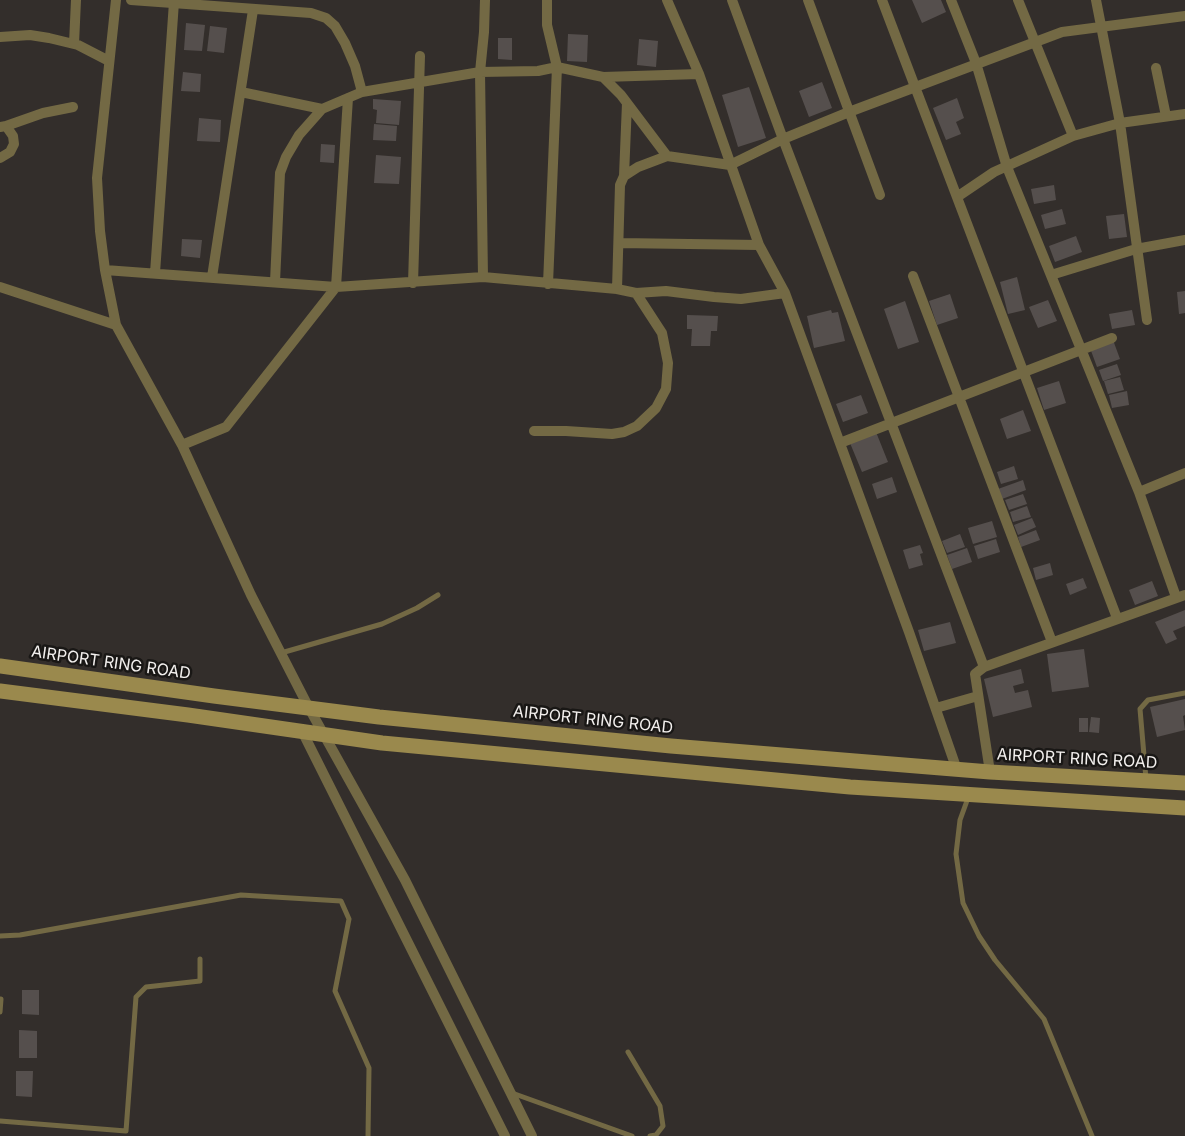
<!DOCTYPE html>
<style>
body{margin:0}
canvas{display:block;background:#332e2b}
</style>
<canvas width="1185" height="1136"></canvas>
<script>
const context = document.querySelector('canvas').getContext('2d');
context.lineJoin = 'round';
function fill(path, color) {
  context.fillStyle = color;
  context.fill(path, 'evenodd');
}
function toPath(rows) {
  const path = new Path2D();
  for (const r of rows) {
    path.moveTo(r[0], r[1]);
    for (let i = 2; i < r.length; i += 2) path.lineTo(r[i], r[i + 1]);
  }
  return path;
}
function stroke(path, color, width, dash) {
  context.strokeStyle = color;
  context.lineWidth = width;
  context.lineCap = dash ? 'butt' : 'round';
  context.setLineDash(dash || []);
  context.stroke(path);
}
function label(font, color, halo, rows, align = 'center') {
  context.font = font + ' Inter,sans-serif';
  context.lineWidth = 5;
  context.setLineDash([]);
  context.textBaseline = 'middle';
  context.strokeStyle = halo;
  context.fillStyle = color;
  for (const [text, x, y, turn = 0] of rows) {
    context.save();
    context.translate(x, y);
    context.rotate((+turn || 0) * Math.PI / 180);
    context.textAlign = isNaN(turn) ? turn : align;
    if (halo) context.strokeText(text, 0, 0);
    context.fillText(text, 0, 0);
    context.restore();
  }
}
const building = toPath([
 [912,0,941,0,946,12,922,23],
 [186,23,205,25,202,51,184,50],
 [210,26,227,28,224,53,207,51],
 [568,34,588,35,587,62,567,61],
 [498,38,512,38,512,60,498,59],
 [639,39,658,41,656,67,637,65],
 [183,72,201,74,200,92,181,91],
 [822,82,832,108,809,117,799,91],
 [749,87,766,138,738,147,722,95],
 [957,98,964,118,956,122,961,134,946,140,933,108],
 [373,99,401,101,399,125,376,123,377,110,373,109],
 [199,118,221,120,220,142,197,141],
 [374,124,397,126,396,141,373,140],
 [321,144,335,145,334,163,320,162],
 [376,155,401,157,399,184,374,183],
 [1054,185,1056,200,1034,204,1031,189],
 [1062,209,1066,224,1045,229,1041,215],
 [1124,214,1127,237,1109,239,1106,216],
 [1076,236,1082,252,1055,262,1049,246],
 [182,239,202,240,200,258,181,256],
 [1017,277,1025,310,1008,314,1000,282],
 [1185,291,1185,313,1179,314,1177,292],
 [950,294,958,318,937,325,929,301],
 [1048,300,1057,321,1038,328,1029,307],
 [905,301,919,342,898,349,884,309],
 [831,310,832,313,838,312,845,341,814,348,807,316],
 [1132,310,1135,325,1112,329,1109,314],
 [687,315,718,316,717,331,711,331,710,346,691,346,692,329,687,329],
 [1113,340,1120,359,1097,367,1090,348],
 [1117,364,1121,375,1103,381,1099,370],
 [1120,377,1124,390,1108,394,1104,381],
 [1059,381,1066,403,1044,410,1037,388],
 [1127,391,1129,405,1112,408,1109,395],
 [861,395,868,413,843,422,836,404],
 [1023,410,1031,431,1007,439,1000,419],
 [876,432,888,462,862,472,850,443],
 [1014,466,1018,479,1001,484,997,472],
 [892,477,897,492,877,499,872,484],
 [1023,480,1026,490,1002,499,998,489],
 [1023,494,1027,504,1009,510,1005,500],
 [1027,506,1031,517,1013,522,1010,512],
 [1032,518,1036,527,1018,535,1014,525],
 [992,521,997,537,973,544,968,528],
 [1036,530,1040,540,1021,547,1018,537],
 [960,534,965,547,947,553,942,541],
 [996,539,1000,552,978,559,974,546],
 [920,545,923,553,920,554,923,565,909,569,903,550],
 [967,548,972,562,952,569,947,555],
 [1050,563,1053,575,1036,580,1033,568],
 [1083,578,1087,588,1070,595,1066,584],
 [1152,581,1158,596,1135,605,1129,590],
 [1185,610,1185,626,1173,631,1177,639,1166,644,1155,622],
 [950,622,956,643,924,651,918,630],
 [1084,649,1089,687,1052,692,1047,654],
 [1021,669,1024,683,1013,686,1015,693,1028,690,1032,707,993,717,984,679],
 [1185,699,1185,715,1183,716,1185,730,1157,737,1150,707],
 [1091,717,1100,718,1099,733,1089,732],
 [1079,718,1088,718,1088,732,1079,732],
 [22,990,39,990,39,1015,22,1014],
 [19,1030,37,1031,37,1058,19,1058],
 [16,1071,33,1071,32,1097,16,1096]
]);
const lane = toPath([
 [281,653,382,624,417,608,438,595],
 [1146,779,1140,709,1148,700,1185,693],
 [968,798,960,820,956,854,963,903,979,936,995,960,1044,1019,1092,1136],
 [0,936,20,935,241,895,341,901,349,919,335,991,369,1068,368,1136],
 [0,1012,1,999],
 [628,1052,660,1106,663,1126,656,1135,650,1136],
 [512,1093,632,1136],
 [0,1121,126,1131,136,997,146,987,200,981,200,959]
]);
const street = toPath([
 [116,0,97,178,100,231,105,270,116,325,182,445,251,595,309,708,405,880,532,1136],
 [131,0,311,13,326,18,335,26,345,43,355,66,362,92],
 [547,0,547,25,557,67,548,284],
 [667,0,699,74,759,245,785,293,909,632,957,770],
 [732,0,783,139,984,667],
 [808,0,880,195],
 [882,0,1117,618],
 [951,0,976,63,1007,167,1139,492,1176,597],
 [1018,0,1073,136],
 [1096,0,1120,123,1147,320],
 [0,37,30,35,49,38,78,45,109,61],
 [74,44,76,0],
 [1156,68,1166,116],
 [603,77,621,95,667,156,730,165,783,139,849,112,1062,32,1185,16],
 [241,92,322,109],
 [6,126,43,113,73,107],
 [0,127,6,126,13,136,14,144,10,152,0,158],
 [624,176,627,103],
 [957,197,994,172,1073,136,1120,123,1185,114],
 [619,243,759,245],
 [105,270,336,287,483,277,617,289,636,293,666,291,714,297,741,299,785,293],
 [155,273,174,2],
 [1051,275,1136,249,1185,240],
 [913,276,1052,642],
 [212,277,253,10],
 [483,277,480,72,484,32,485,0],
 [275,282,280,173,286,157,299,135,322,109,362,92,480,72,538,71,557,67,603,77,699,74],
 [413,283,420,56],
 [0,287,116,325],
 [617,289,620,185,624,176,638,167,667,156],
 [534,431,566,431,612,434,624,432,637,426,656,408,666,389,668,363,662,333,636,293],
 [840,443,1112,338],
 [182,445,226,427,336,287,348,98],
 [1139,492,1185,473],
 [936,708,978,696],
 [302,731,505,1136],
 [990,772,975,674,984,667,1185,595]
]);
const secondary = toPath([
 [0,666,214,696,379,717,671,746,990,772,1185,783],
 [0,691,188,715,382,743,850,787,1185,808]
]);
const streetNames = [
 ["AIRPORT RING ROAD",111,663,8],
 ["AIRPORT RING ROAD",593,720,6],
 ["AIRPORT RING ROAD",1077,759,3]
];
fill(building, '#554f4d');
stroke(lane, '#736944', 5);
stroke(street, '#736944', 10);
stroke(secondary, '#9a894d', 15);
label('16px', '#f3f0ee', '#191715', streetNames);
</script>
